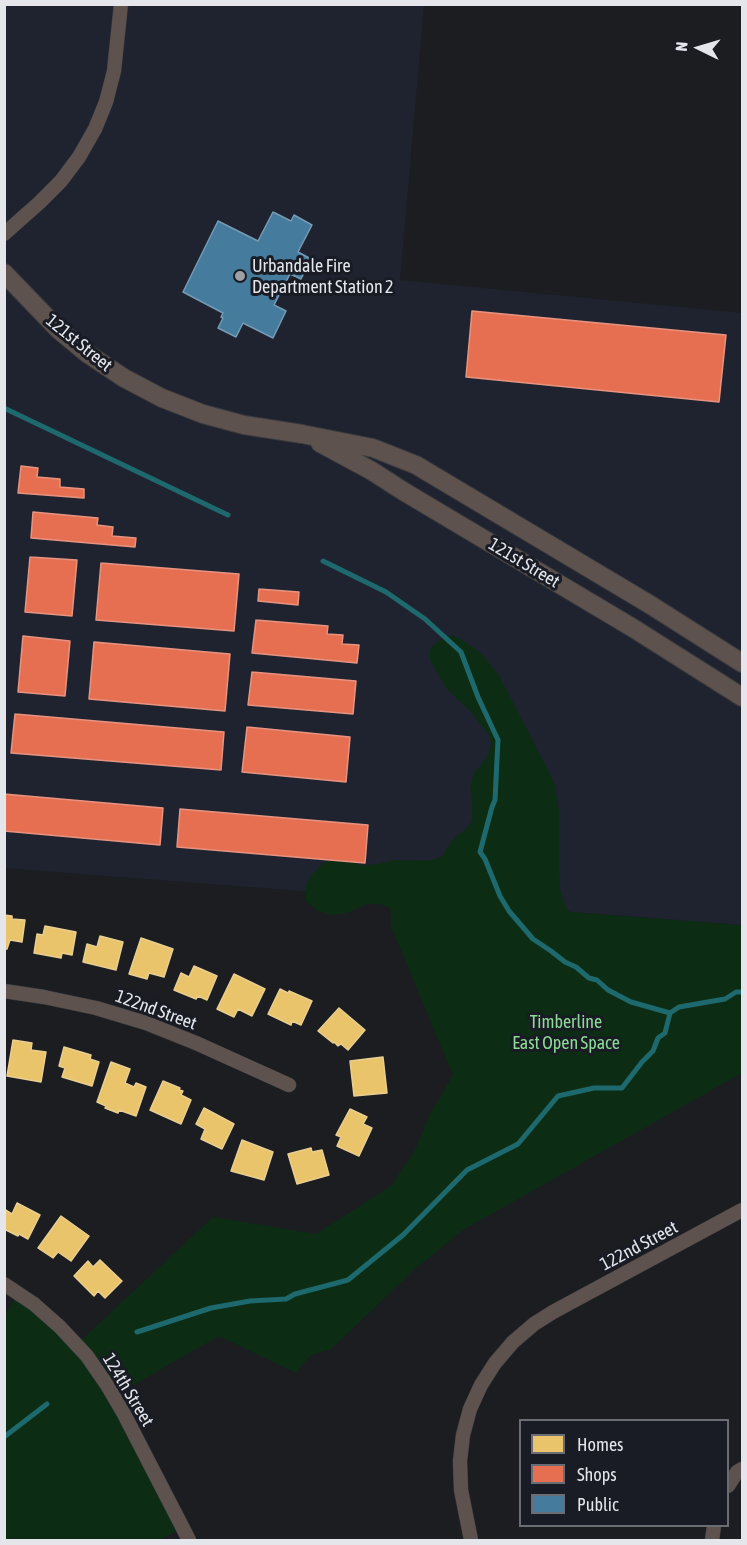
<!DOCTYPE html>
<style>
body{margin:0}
#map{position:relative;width:747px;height:1545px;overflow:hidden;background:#1c1d21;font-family:"Asap Condensed",sans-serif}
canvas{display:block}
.frame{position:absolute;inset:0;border:6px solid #e4e6ec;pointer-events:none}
.legend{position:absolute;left:519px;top:1419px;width:210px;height:108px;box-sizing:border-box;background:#191c24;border:2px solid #6a6d74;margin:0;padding:8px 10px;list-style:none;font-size:18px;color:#e4e6ec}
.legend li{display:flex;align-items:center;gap:12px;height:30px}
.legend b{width:30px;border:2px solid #6a6d74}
.north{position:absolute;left:669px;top:18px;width:60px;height:60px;-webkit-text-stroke:4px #191c24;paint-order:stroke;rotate:275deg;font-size:16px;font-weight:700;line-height:24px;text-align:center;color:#e4e6ec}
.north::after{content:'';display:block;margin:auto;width:21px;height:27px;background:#e4e6ec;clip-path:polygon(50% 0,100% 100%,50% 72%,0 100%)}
</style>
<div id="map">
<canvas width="747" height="1545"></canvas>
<div class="frame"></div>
<ul class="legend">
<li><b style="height:16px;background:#e9c46a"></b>Homes</li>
<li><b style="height:16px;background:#e76f51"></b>Shops</li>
<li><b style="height:16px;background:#457b9d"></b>Public</li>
</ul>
<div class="north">N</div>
</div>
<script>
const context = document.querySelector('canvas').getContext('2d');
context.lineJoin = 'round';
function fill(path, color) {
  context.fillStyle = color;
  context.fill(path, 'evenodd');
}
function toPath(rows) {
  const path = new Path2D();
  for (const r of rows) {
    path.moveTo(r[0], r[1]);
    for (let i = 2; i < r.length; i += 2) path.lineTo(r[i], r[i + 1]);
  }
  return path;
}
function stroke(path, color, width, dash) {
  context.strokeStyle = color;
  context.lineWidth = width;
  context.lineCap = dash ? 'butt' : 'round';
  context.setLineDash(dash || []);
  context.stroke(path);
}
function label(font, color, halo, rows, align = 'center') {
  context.font = font + ' "Asap Condensed",sans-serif';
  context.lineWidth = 6;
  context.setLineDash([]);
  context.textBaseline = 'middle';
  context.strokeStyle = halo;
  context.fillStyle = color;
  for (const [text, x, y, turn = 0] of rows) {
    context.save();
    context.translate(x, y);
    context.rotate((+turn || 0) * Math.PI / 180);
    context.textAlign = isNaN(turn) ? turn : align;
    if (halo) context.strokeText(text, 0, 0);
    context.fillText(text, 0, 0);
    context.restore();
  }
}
const built = toPath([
 [4,5,424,5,400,280,742,313,742,925,5,868]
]);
const green = toPath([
 [451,635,461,639,481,653,500,677,554,782,559,810,559,866,560,888,564,904,570,912,742,925,742,1073,463,1230,414,1270,331,1349,311,1355,296,1373,219,1336,114,1396,182,1528,160,1540,5,1540,4,1318,17,1293,76,1345,213,1217,316,1234,391,1186,415,1150,430,1114,453,1075,391,926,391,909,380,904,367,904,347,913,332,915,318,911,306,901,306,885,310,877,323,863,336,859,363,865,378,864,393,860,429,861,443,856,447,848,456,836,465,830,472,821,472,804,470,787,474,773,487,757,491,745,490,737,472,713,446,688,430,660,430,652,431,647,440,640]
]);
const homes = toPath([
 [4,915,12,916,12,919,25,920,22,942,10,940,7,949,4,949,4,915],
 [45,926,76,932,72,955,62,953,61,958,34,953,37,934,43,935,45,926],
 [100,936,123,942,116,970,83,962,87,944,97,947,100,936],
 [141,938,173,949,164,977,149,973,147,979,129,974,141,938],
 [194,966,217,976,207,1000,198,996,196,999,174,990,181,973,189,977,194,966],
 [234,974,265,989,252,1016,238,1009,234,1017,217,1009,234,974],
 [280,989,288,993,289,991,312,1001,301,1025,292,1021,291,1025,268,1014,280,989],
 [339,1008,365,1030,348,1050,341,1044,338,1046,334,1042,333,1043,318,1031,339,1008],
 [13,1040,32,1043,31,1050,46,1052,41,1082,7,1076,13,1040],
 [64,1047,91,1055,90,1059,99,1062,92,1086,62,1077,65,1068,59,1066,64,1047],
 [383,1057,387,1093,354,1096,350,1061,383,1057],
 [111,1062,130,1069,125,1083,134,1087,136,1083,146,1087,136,1116,119,1110,118,1113,105,1108,106,1106,97,1102,111,1062],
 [163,1081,180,1088,179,1090,183,1091,181,1095,191,1100,181,1124,150,1110,163,1081],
 [204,1108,234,1124,222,1149,201,1139,205,1129,196,1124,204,1108],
 [350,1109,367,1117,363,1124,372,1128,359,1156,337,1146,341,1137,336,1135,350,1109],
 [242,1140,273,1152,264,1180,231,1171,242,1140],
 [311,1148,312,1152,322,1150,329,1175,297,1184,288,1154,311,1148],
 [17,1203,40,1215,28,1239,19,1234,18,1236,4,1229,4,1209,12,1214,17,1203],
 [61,1216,89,1236,71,1261,58,1252,53,1258,38,1248,61,1216],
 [100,1260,122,1281,105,1298,98,1291,94,1296,74,1276,88,1261,93,1267,100,1260]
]);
const shops = toPath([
 [472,311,726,335,719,402,466,377,472,311],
 [21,466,38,468,37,477,60,479,60,487,84,489,84,498,18,493,21,466],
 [33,512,98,518,97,525,113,527,112,536,136,538,135,547,31,538,33,512],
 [30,557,77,560,72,616,25,612,30,557],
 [101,563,239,574,234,631,96,620,101,563],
 [259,589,299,592,298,605,258,601,259,589],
 [256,620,328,626,327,634,343,635,342,644,359,645,357,663,252,653,256,620],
 [23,636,70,641,65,696,18,692,23,636],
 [94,642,230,654,225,711,89,699,94,642],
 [252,672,356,681,353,714,248,705,252,672],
 [15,714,224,732,221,770,11,753,15,714],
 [247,727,350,737,346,782,242,772,247,727],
 [4,794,163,808,160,845,4,831,4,794],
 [180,809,368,825,365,863,177,847,180,809]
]);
const public = toPath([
 [273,212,291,221,294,215,312,225,298,252,311,259,301,279,290,274,274,305,286,311,273,338,243,323,236,337,218,328,223,318,221,317,223,313,183,292,218,221,258,241,273,212]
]);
const stream = toPath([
 [4,408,228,515],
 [323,561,386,592,425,619,461,652,478,697,498,740,495,800,492,807,480,852,485,859,500,896,509,911,533,939,551,951,565,962,576,967,589,978,597,980,608,990,631,1002,670,1013],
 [137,1332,211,1308,250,1301,286,1299,295,1294,348,1280,403,1235,467,1170,518,1144,558,1096,594,1088,622,1088,642,1062,653,1051,658,1038,665,1033,670,1013,679,1007,725,999,736,992,742,992],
 [4,1437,47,1404]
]);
const minor = toPath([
 [4,234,39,203,61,181,79,157,95,129,106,102,114,71,121,4],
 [4,991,44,997,96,1008,146,1023,196,1043,289,1085],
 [4,1284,34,1304,60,1327,87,1356,107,1385,124,1414,189,1540],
 [728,1486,737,1472,742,1469],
 [471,1540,461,1490,460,1461,463,1435,470,1409,481,1385,495,1363,513,1342,534,1324,553,1312,742,1210],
 [712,1540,714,1526]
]);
const tertiary = toPath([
 [4,273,59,330,88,354,124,378,162,398,203,414,244,425,302,434,373,448,416,465,649,604,742,663],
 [320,443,372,471,403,491,633,628,742,697]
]);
const markers = [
 [240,276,6,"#9ea0a5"]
];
const poiNames = [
 ["Urbandale Fire",252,266],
 ["Department Station 2",252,287]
];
const streetNames = [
 ["121st Street",79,343,39],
 ["121st Street",524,563,31],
 ["122nd Street",156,1010,20],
 ["122nd Street",639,1246,-28],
 ["124th Street",128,1390,59]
];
const parkNames = [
 ["Timberline",566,1022],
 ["East Open Space",566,1043]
];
fill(built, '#1f232f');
fill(green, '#0c2d14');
fill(homes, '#e9c46a');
stroke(homes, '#e8ce91', 1.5);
fill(shops, '#e76f51');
stroke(shops, '#e69380', 1.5);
fill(public, '#457b9d');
stroke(public, '#759bb5', 1.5);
stroke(stream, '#1d696e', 5);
stroke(minor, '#393a3d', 15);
stroke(tertiary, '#393a3d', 20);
stroke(minor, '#5d524e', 14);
stroke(tertiary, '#5d524e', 18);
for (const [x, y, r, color] of markers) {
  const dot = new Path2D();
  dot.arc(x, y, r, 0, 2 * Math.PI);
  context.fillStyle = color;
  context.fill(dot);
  stroke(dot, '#191c24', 2);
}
label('18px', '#e4e6ec', '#191c24', poiNames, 'left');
label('18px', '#e4e6ec', '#191c24', streetNames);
label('18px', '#8cdb95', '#191c24', parkNames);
</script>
